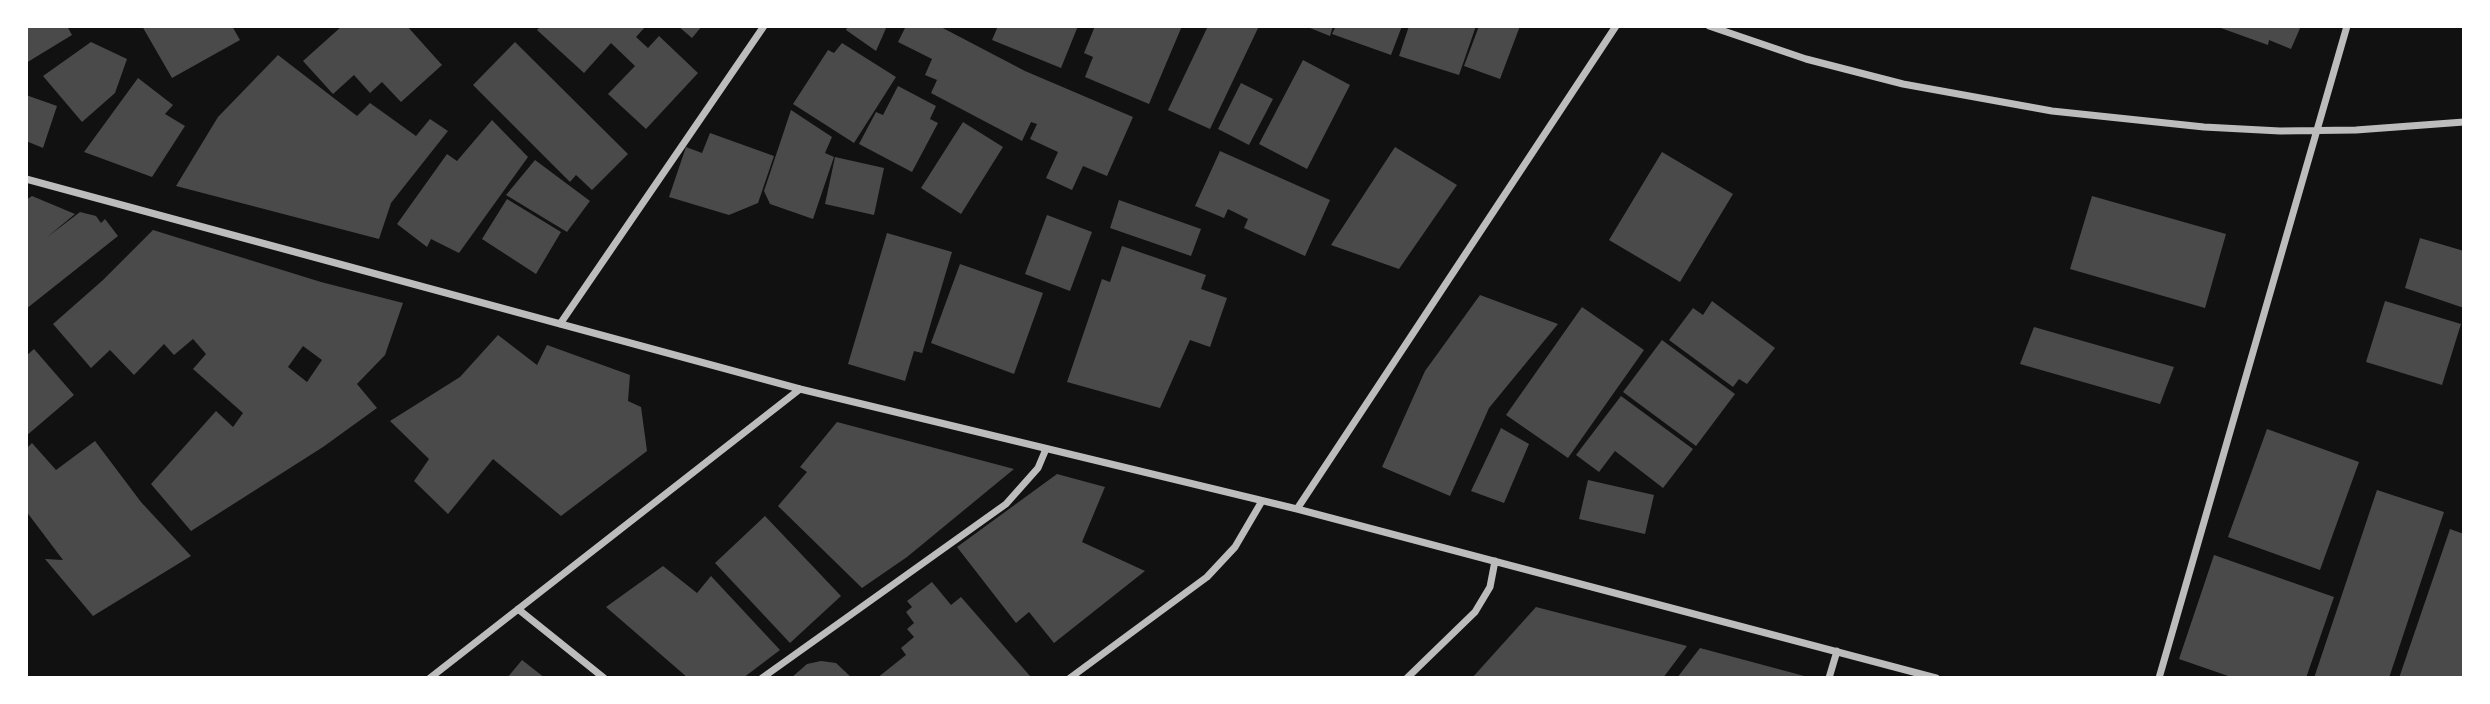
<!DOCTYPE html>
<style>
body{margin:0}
#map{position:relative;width:2490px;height:704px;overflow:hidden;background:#111;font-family:"Space Grotesk",sans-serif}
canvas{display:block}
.frame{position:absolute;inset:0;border:28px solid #fff;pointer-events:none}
</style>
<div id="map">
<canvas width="2490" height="704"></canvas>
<div class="frame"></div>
</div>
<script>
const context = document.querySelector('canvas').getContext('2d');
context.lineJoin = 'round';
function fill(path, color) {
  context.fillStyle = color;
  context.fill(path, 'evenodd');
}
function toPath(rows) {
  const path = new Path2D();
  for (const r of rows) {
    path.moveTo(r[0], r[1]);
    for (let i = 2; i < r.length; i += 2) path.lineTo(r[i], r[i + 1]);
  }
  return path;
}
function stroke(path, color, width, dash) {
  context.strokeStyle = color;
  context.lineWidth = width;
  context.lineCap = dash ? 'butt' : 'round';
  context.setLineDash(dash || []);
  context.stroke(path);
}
const building = toPath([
 [26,26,67,26,72,35,26,63],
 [142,26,232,26,240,40,172,78],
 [342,26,407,26,442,65,401,102,382,82,370,93,354,75,333,94,303,61],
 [541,26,646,26,636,37,648,48,659,36,698,73,646,129,608,94,635,66,611,43,584,73,537,30],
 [678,26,702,26,692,38],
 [848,26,887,26,876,51,846,30],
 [906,26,939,26,1025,71,1133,117,1107,176,1083,166,1072,190,1046,178,1058,152,1030,139,1037,124,1031,122,1022,141,931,93,937,80,925,75,932,59,898,42],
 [998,26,1078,26,1061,68,992,40],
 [1095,26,1182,26,1149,104,1085,77,1093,57,1084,53],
 [1208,26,1259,26,1210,129,1168,110],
 [1305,26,1333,26,1330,36],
 [1336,26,1402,26,1391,55,1332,34],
 [1409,26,1476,26,1459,75,1399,56],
 [1479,26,1520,26,1500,79,1464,66],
 [2301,26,2291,49,2269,40,2268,45,2218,27],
 [91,42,127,59,115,93,82,122,43,76],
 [515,42,628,154,592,190,576,175,570,182,473,85],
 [842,43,896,77,854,143,793,104,828,50,834,53],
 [278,55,357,116,370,103,416,136,430,119,448,131,391,203,379,239,176,186,218,117],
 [1303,60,1350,85,1307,169,1259,144],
 [138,78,173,105,165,114,185,126,152,177,84,152],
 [1241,83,1273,99,1249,145,1218,129],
 [898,86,936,106,930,119,938,123,912,172,859,144,876,112,883,115],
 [26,95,57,106,43,148,26,141],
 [791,110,832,137,825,153,834,157,813,219,770,204,764,191],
 [492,120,528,157,459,253,431,239,427,247,397,224,447,154,457,161],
 [963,122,1003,147,961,214,921,188],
 [710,133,774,156,758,203,729,215,669,197,686,147,702,153],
 [1395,147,1457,185,1399,269,1331,245],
 [1220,151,1330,200,1305,256,1244,228,1248,219,1228,209,1224,218,1195,206],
 [1662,152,1733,194,1680,282,1609,240],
 [835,157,884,168,874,215,825,204],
 [535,160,590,201,567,232,506,195],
 [32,196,75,214,46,238,80,212,96,216,101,223,105,219,118,236,26,309,26,200],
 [2092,196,2226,234,2205,308,2070,269],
 [507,199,561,232,536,274,482,239],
 [1119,200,1201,229,1191,256,1110,228],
 [1047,215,1092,232,1070,291,1025,274],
 [153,230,321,282,403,303,385,355,357,384,377,408,323,447,191,531,151,484,216,411,233,427,243,413,193,369,206,354,193,339,174,355,164,344,134,375,110,350,91,368,53,324,103,280],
 [303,346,322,360,307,382,288,367],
 [887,233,952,252,922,353,914,351,905,381,848,364],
 [2420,238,2464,251,2464,308,2405,288],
 [1122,246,1206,275,1201,289,1227,298,1210,347,1190,340,1160,408,1067,382,1102,279,1110,282],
 [960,264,1043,293,1014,374,931,343],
 [1480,295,1558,324,1489,408,1450,496,1382,467,1425,371],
 [1712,301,1775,348,1747,384,1739,379,1733,387,1669,340,1693,308,1703,315],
 [2385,301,2461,324,2442,385,2366,362],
 [1582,307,1644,350,1568,458,1506,415],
 [2034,327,2174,367,2160,404,2020,364],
 [498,335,537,365,547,345,630,375,628,401,641,407,647,451,561,516,493,459,448,514,414,481,429,459,390,421,460,377],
 [1662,340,1735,394,1696,446,1623,392],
 [34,349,74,395,26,436,26,356],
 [1621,396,1693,449,1663,488,1615,451,1599,472,1576,455],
 [837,422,1014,469,907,557,862,588,778,506,807,472,800,467],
 [1501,428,1529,444,1504,503,1471,491],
 [2267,429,2359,462,2320,570,2228,537],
 [95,441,141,502,191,556,93,616,45,559,63,560,26,511,26,449,32,443,56,470],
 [1057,474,1105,487,1082,542,1145,571,1054,643,1029,612,1016,623,957,547],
 [1588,480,1654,495,1645,534,1579,519],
 [2377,490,2444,512,2389,678,2314,678],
 [765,516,841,596,790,643,715,563],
 [2450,529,2464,534,2464,678,2399,678],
 [2214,555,2334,597,2306,678,2234,678,2179,659],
 [663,566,697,593,711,576,780,650,743,678,688,678,606,607],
 [932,582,951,605,961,597,1030,676,877,678,906,655,901,648,914,637,907,629,914,623,906,612,912,607,907,601],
 [1536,607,1687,646,1663,678,1472,678],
 [1700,648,1808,677,1808,678,1677,678],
 [522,660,545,678,507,678],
 [821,661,836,663,852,678,791,678,807,664]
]);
const minor = toPath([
 [1709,26,1806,59,1903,84,2052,111,2204,127,2280,131,2356,130,2464,122],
 [26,179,800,389,1297,509,1936,678],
 [560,324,764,26],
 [1297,509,1616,26],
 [518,609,604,678],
 [430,678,800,389],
 [762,678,1006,504,1038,468,1046,449],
 [1070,678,1207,577,1235,547,1262,501],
 [1407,678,1475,612,1490,587,1495,561],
 [1829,678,1837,651],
 [2159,678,2347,26]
]);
fill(building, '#4a4a4a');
stroke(minor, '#bcbcbc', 7);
</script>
